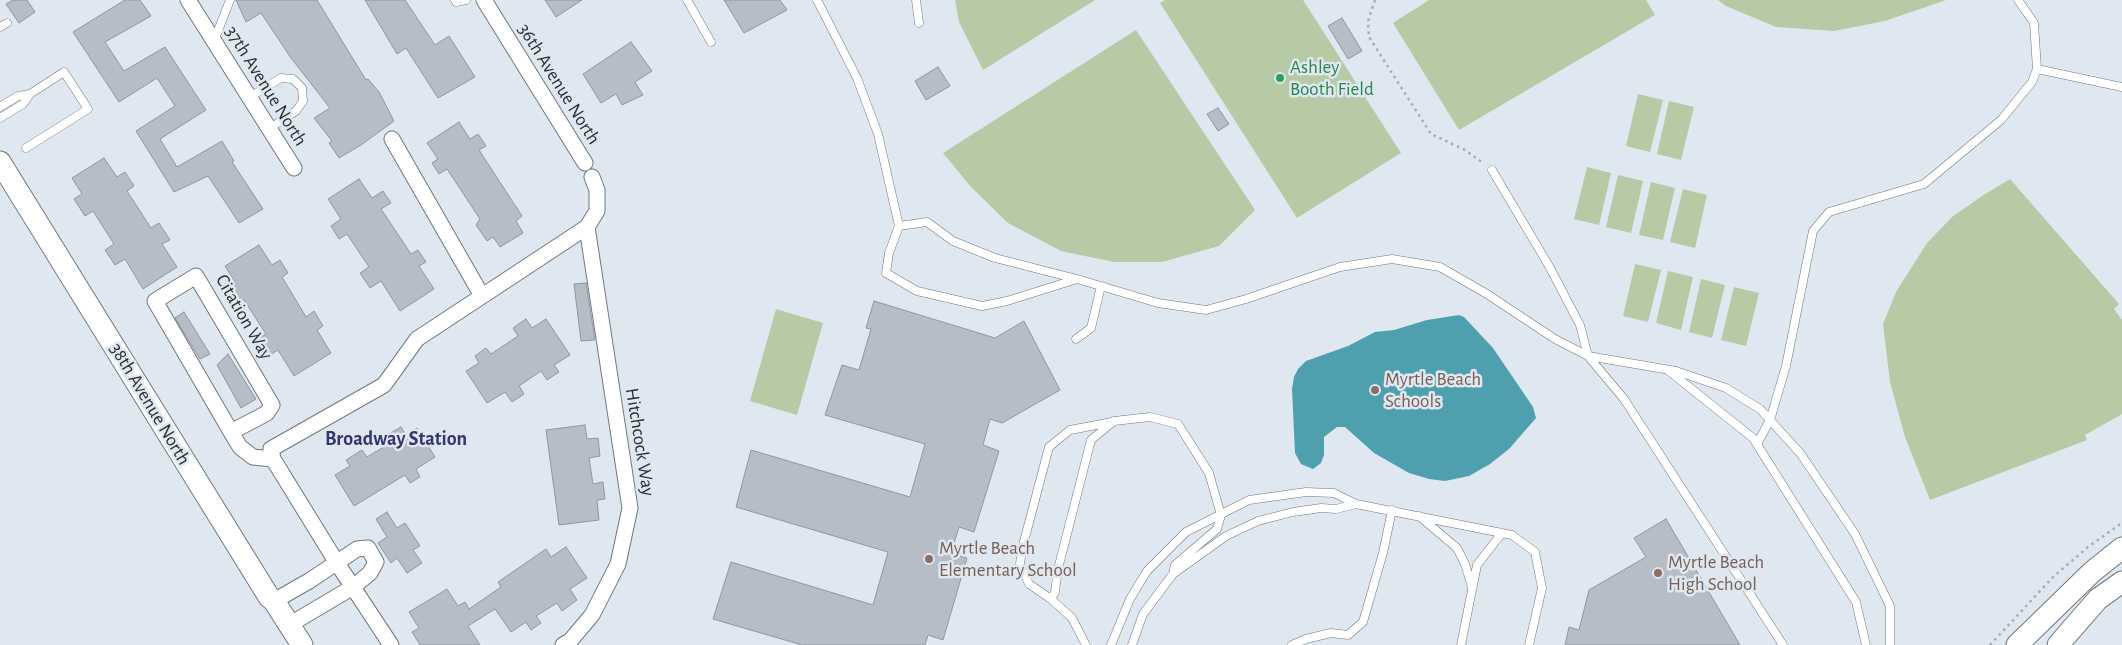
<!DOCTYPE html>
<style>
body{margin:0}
canvas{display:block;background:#dfe7f1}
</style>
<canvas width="2122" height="645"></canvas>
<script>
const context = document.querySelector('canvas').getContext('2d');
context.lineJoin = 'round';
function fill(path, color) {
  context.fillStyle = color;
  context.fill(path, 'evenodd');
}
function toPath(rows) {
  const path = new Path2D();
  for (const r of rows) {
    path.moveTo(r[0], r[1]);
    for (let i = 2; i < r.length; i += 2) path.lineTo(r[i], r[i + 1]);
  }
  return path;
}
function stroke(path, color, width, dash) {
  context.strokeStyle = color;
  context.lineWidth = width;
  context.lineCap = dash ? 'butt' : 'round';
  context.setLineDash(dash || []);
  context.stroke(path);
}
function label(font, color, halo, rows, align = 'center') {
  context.font = font + ' "Alegreya Sans",sans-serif';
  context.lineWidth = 5;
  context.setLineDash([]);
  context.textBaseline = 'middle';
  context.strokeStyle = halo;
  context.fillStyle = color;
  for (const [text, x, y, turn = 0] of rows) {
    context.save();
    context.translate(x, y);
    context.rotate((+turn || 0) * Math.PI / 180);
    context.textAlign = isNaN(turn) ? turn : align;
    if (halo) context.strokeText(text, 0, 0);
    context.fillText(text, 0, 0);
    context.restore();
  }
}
const green = toPath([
 [955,0,1095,0,983,70,959,22],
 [1165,0,1303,0,1401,153,1297,218,1160,3],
 [1429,0,1646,0,1655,15,1459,130,1393,23],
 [1718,0,1946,0,1885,21,1834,31,1776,27,1726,6],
 [1136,30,1255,210,1219,246,1162,262,1114,262,1061,251,1008,223,971,187,943,153],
 [1638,94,1663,100,1650,152,1626,146],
 [1669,101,1694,107,1681,160,1657,154],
 [1587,167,1611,173,1599,225,1574,219],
 [1618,175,1643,181,1631,233,1606,227],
 [2010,179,2119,304,2114,309,2122,320,2122,414,2085,435,2087,440,1930,500,1905,437,1890,382,1883,324,1896,292,1927,243,1952,217,1982,196],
 [1651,182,1675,188,1663,240,1639,235],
 [1683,189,1707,195,1695,248,1670,242],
 [1635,264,1661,270,1648,322,1623,316],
 [1668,271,1693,277,1681,330,1656,323],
 [1701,279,1725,285,1712,338,1689,332],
 [1734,287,1759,293,1746,346,1721,340],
 [776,309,823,323,797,415,750,401]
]);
const water = toPath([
 [1459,315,1464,317,1493,348,1533,407,1536,418,1509,449,1490,464,1469,476,1445,481,1429,479,1409,473,1374,453,1345,427,1337,427,1324,437,1324,455,1321,463,1313,469,1301,464,1295,453,1292,389,1294,377,1298,369,1306,361,1348,346,1375,332,1394,330,1427,320]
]);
const building = toPath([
 [13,0,27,0,35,12,19,23,6,4,13,0],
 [125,0,140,0,151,16,105,42,124,71,165,47,206,110,160,139,177,167,222,141,234,161,232,162,263,209,239,223,208,176,174,192,136,131,175,106,157,78,119,102,73,32,125,0],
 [236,0,317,0,366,80,368,79,379,92,394,121,361,145,339,158,329,143,332,141,314,118,330,108,291,58,261,13,246,22,236,0],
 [365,0,405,0,435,45,449,36,475,77,438,98,406,48,397,54,365,0],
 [545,0,582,0,556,17,545,0],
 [724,0,780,0,787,10,744,33,724,0],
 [1342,18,1362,51,1348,59,1328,26,1342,18],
 [631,42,652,71,635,82,643,95,622,105,616,94,601,103,583,74,631,42],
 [938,67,950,86,926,100,915,81,938,67],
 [1218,108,1229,124,1218,131,1207,114,1218,108],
 [459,122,470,139,478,134,486,146,479,150,522,216,516,221,523,233,500,247,493,237,487,241,476,225,480,219,447,169,439,174,432,163,438,159,427,143,459,122],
 [104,158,117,177,125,172,134,186,127,191,151,228,159,223,170,240,162,244,177,267,143,289,125,259,115,265,105,250,114,244,93,211,85,216,74,199,82,194,72,178,104,158],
 [359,179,372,198,383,191,391,203,381,209,411,254,418,250,426,262,419,266,434,289,400,311,381,281,370,288,360,273,369,267,347,234,339,239,331,226,341,219,328,199,359,179],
 [259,245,272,265,280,260,288,273,282,277,306,317,314,311,323,326,317,330,331,353,294,376,278,350,270,355,259,338,266,334,244,300,236,305,226,288,235,282,225,266,259,245],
 [586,283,595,340,581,341,574,284,586,283],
 [874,301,995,338,1024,321,1060,390,1002,423,990,419,983,445,999,451,974,532,959,527,951,553,967,558,943,640,928,635,925,645,802,645,713,619,731,562,873,605,888,552,736,507,751,450,910,497,925,444,825,415,842,365,859,370,871,329,866,328,874,301],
 [184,312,210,354,200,359,175,318,184,312],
 [526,319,532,328,546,319,570,355,554,365,559,372,547,380,541,371,519,386,524,394,512,402,505,392,487,403,466,371,479,363,475,356,486,348,491,354,518,336,513,328,526,319],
 [228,354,256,399,241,408,217,365,228,354],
 [585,425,587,439,598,438,600,456,589,458,593,484,603,482,605,499,597,500,599,520,559,525,546,430,585,425],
 [401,427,406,435,417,428,435,457,416,469,420,477,410,483,405,475,354,506,335,475,350,466,346,460,362,450,367,457,387,445,382,438,401,427],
 [387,512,397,528,405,523,420,546,413,550,422,563,407,573,397,558,391,563,378,543,387,537,376,519,387,512],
 [1666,519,1740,645,1565,645,1569,627,1579,630,1589,590,1646,557,1634,538,1666,519],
 [566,547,587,578,570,589,577,600,562,611,557,603,536,616,541,623,531,630,526,622,511,632,495,609,468,626,480,645,420,645,412,632,419,628,409,612,447,589,458,606,465,602,469,609,501,587,498,582,546,549,551,557,566,547]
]);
const path = toPath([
 [1375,0,1368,21,1369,37,1431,134,1465,150,1483,163],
 [1990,645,2053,577,2088,547,2122,523]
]);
const service = toPath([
 [455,0,456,2,466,0],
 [687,0,711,42],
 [817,0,857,78,878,134,899,226],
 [916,0,919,23],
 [0,27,7,23],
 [214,41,230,0],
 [2037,69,2122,87],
 [250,97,281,78,293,79,302,88,303,101,296,111,270,128],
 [0,107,18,96,30,94,23,104,0,118],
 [26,148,88,109,64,72,30,94],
 [1492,170,1549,266,1580,325,1588,356,1624,399,1783,645],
 [1077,279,1007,301,982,306,917,291,886,273,889,253,899,226,927,222,953,241,995,258,1077,279,1158,303,1206,310,1246,299,1340,267,1392,259,1440,267,1487,294,1555,339,1588,356,1676,371,1726,388,1760,409,1800,453,1855,534,1890,606,1890,645],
 [1076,339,1091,328,1101,286],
 [1669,371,1753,438,1856,602,1866,645],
 [1757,444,1770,420,1786,366,1813,231,1829,212,1924,184,2001,120,2032,82,2037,69,2034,23,2018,0],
 [1419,516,1457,548,1465,564,1472,587],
 [1051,599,1029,584,1020,564,1022,549,1049,447,1070,430,1112,422],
 [1086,645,1072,618,1051,599,1055,592,1058,569,1091,440,1114,421,1150,417,1178,424,1209,473,1221,515,1217,529,1175,565,1173,574],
 [1111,645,1130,599,1147,571,1186,532,1249,500,1306,492,1334,493,1356,504,1512,535,1535,552,1542,588,1529,645],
 [1132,645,1143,614,1173,574,1226,536,1258,521,1293,512,1321,508,1336,509,1356,504],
 [1292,645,1306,639,1331,633,1348,635,1363,622,1383,553,1392,510],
 [1461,645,1477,565,1502,533]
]);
const minor = toPath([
 [188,0,294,168],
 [484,0,585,163],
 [392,139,482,296],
 [231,432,267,413,272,405,196,276,155,301,231,432,240,447,253,457,273,459],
 [274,601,309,581,357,549,368,548,376,562,370,573,353,587,289,625],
 [391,645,337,563,273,459,271,449,384,385,417,339,587,227,597,211,597,190,592,177],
 [563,645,570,641,592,615,618,564,630,508,587,227]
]);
const secondary = toPath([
 [0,162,269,597,274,601,302,645],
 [2017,645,2092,572,2122,548],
 [2058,645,2098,599,2122,582]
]);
const markers = [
 [1280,78,5,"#2e9e5b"],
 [1375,390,5,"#8d6e63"],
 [929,559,5,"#8d6e63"],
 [1658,573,5,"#8d6e63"]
];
const leisureNames = [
 ["Ashley",1290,67],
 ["Booth Field",1290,89]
];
const streetNames = [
 ["36th Avenue North",559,84,58],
 ["37th Avenue North",266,86,58],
 ["Citation Way",244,317,60],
 ["38th Avenue North",150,404,59],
 ["Hitchcock Way",640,442,81]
];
const educationNames = [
 ["Myrtle Beach",1385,379],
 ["Schools",1385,401],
 ["Myrtle Beach",939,548],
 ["Elementary School",939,570],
 ["Myrtle Beach",1668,562],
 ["High School",1668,584]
];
const neighbourhoodNames = [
 ["Broadway Station",396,439]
];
fill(green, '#b6caa5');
fill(water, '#4fa0af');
fill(building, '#b6bdc7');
stroke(building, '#8f969f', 1);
stroke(service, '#6f767f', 9);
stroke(minor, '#6f767f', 17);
stroke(secondary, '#6f767f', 23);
stroke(path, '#a6acb5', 2.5, [2.5, 4]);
stroke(service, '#fff', 8);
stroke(minor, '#fff', 15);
stroke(secondary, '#fff', 21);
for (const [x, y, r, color] of markers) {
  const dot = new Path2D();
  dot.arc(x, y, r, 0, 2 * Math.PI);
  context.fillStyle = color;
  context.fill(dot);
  stroke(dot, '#dfe7f1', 2);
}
label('19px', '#27864d', '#dfe7f1', leisureNames, 'left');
label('19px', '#2a2d31', '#dfe7f1', streetNames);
label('19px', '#785e54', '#dfe7f1', educationNames, 'left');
label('bold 20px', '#333671', '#dfe7f1', neighbourhoodNames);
</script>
